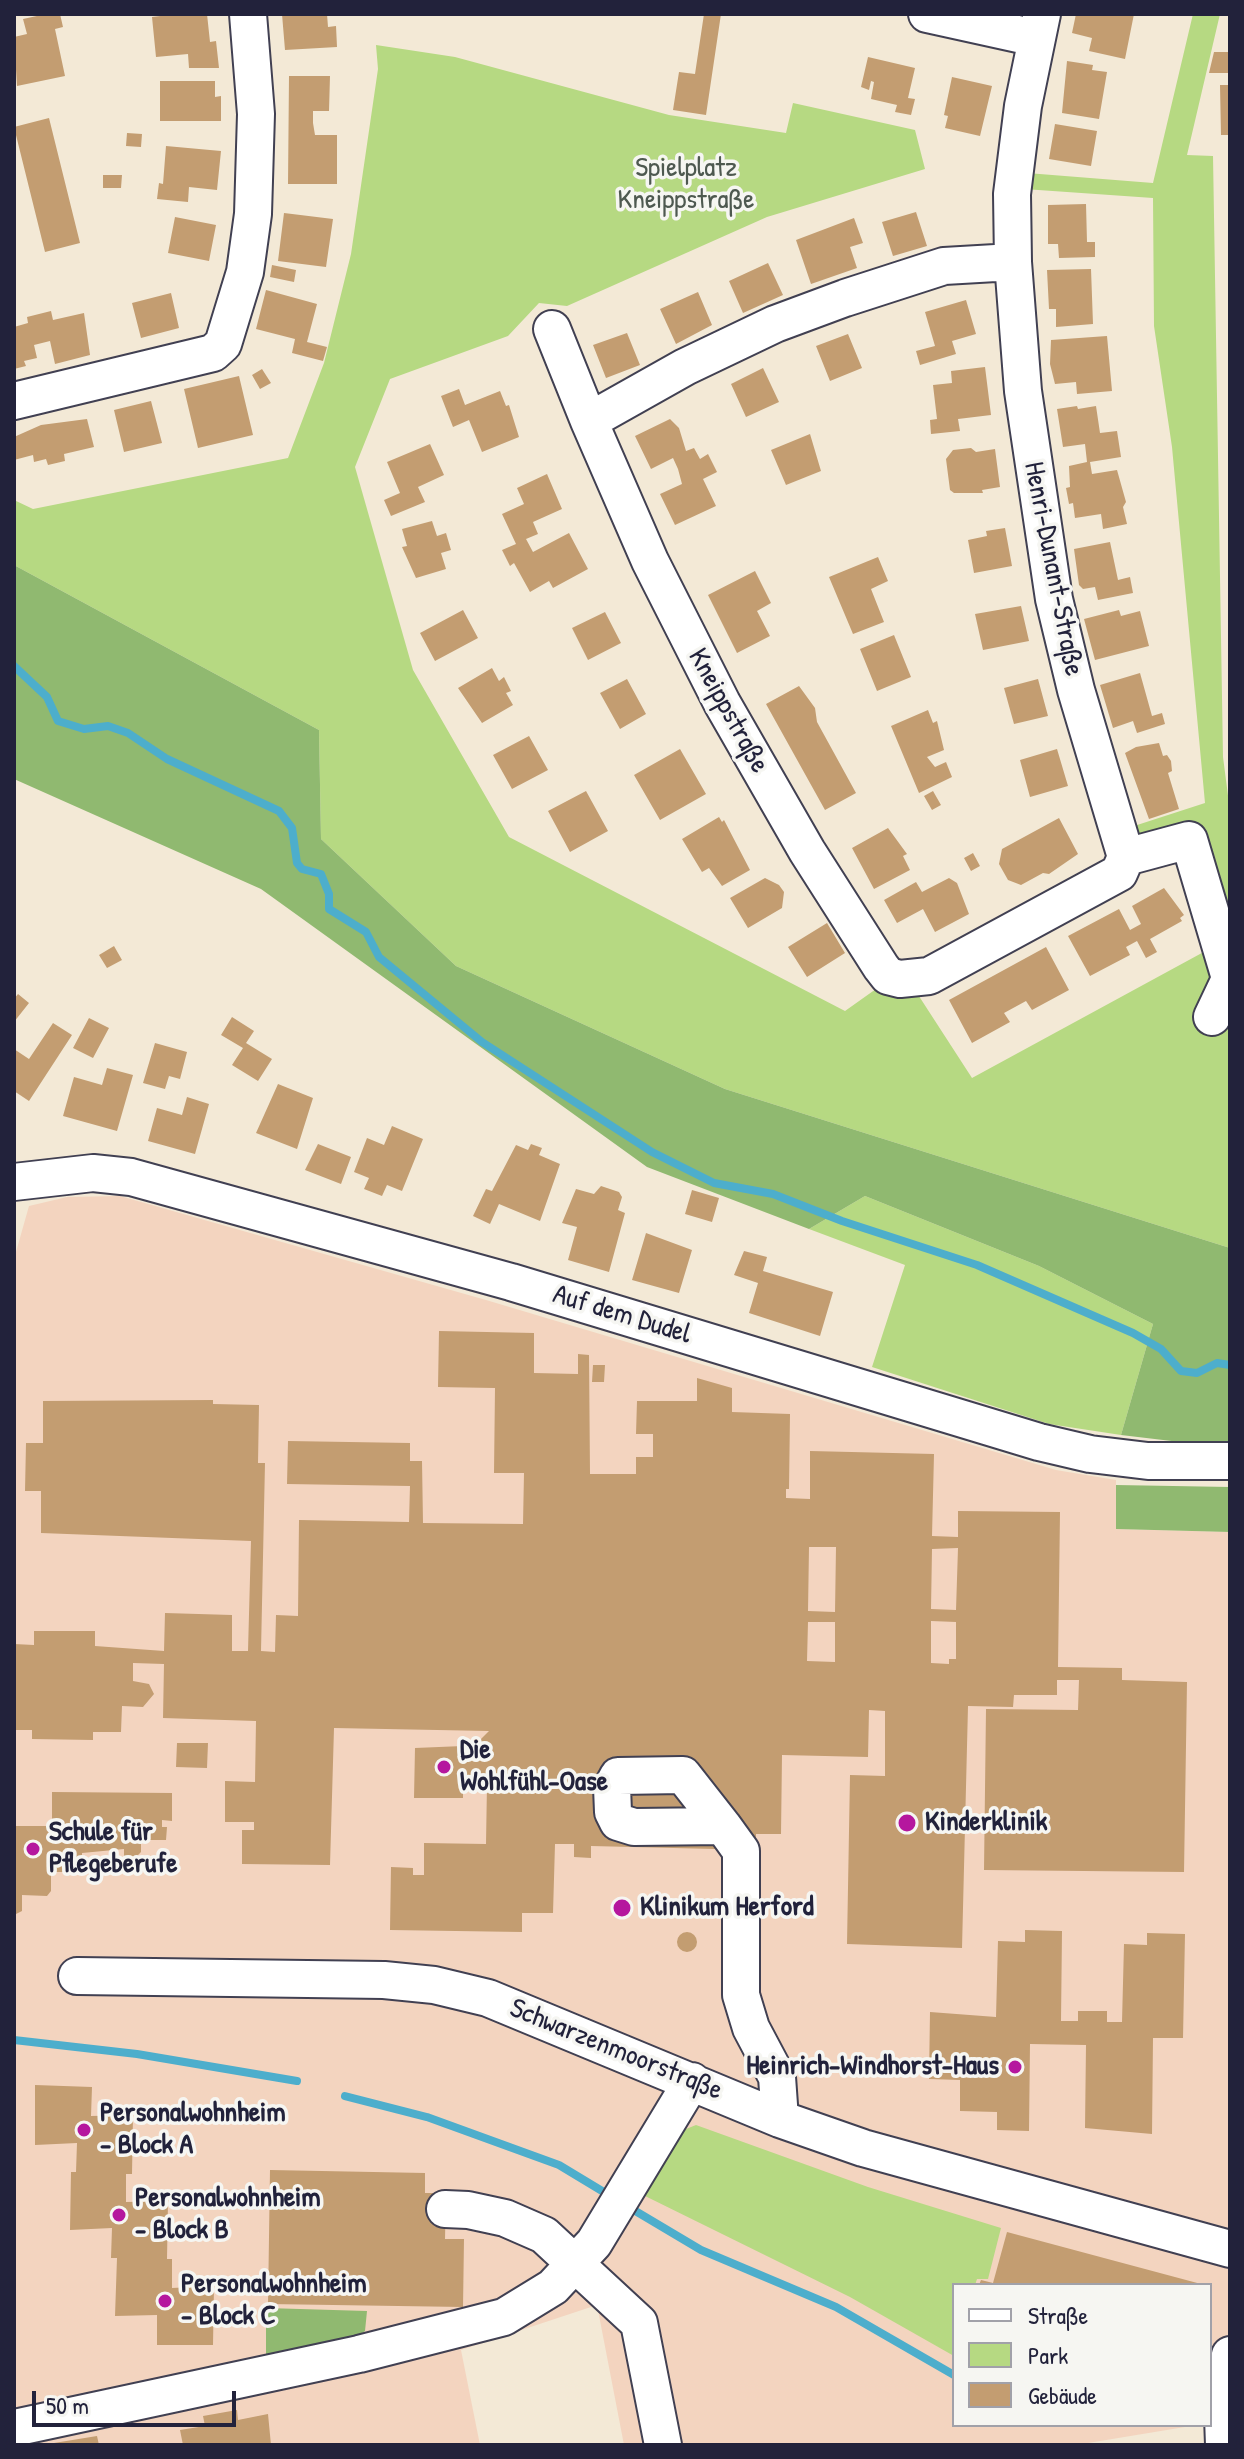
<!DOCTYPE html>
<meta charset="utf-8">
<style>
body{margin:0}
#map{position:relative;width:1244px;height:2459px;overflow:hidden;background:#f3e9d6;font-family:"Patrick Hand",sans-serif}
canvas{display:block}
.frame{position:absolute;inset:0;border:16px solid #22223b;pointer-events:none}
.legend{position:absolute;left:952px;top:2283px;width:260px;height:144px;box-sizing:border-box;background:#f6f6f2;border:2px solid #a1a1a9;margin:0;padding:10px 14px;list-style:none;font-size:24px;color:#22223b}
.legend li{display:flex;align-items:center;gap:16px;height:40px}
.legend b{width:40px;border:2px solid #a1a1a9}
.scale{position:absolute;left:32px;top:2391px;width:204px;height:36px;box-sizing:border-box;border:4px solid #22223b;border-top:0;padding-left:10px;font-size:24px;line-height:28px;white-space:nowrap;color:#22223b;-webkit-text-stroke:6px #f6f6f2;paint-order:stroke}
</style>
<div id="map">
<canvas width="1244" height="2459"></canvas>
<div class="frame"></div>
<ul class="legend">
<li><b style="height:10px;background:#fff"></b>Straße</li>
<li><b style="height:22px;background:#b6d982"></b>Park</li>
<li><b style="height:22px;background:#c39d71"></b>Gebäude</li>
</ul>
<div class="scale">50 m</div>
</div>
<script>
const context = document.querySelector('canvas').getContext('2d');
context.lineJoin = 'round';
function fill(path, color) {
  context.fillStyle = color;
  context.fill(path, 'evenodd');
}
function toPath(rows) {
  const path = new Path2D();
  for (const r of rows) {
    if (r.length === 3) {
      path.moveTo(r[0] + r[2], r[1]);
      path.arc(r[0], r[1], r[2], 0, 2 * Math.PI);
      continue;
    }
    path.moveTo(r[0], r[1]);
    for (let i = 2; i < r.length; i += 2) path.lineTo(r[i], r[i + 1]);
  }
  return path;
}
function stroke(path, color, width, dash) {
  context.strokeStyle = color;
  context.lineWidth = width;
  context.lineCap = dash ? 'butt' : 'round';
  context.setLineDash(dash || []);
  context.stroke(path);
}
function label(font, color, halo, rows, align = 'center') {
  context.font = font + ' "Patrick Hand",sans-serif';
  context.lineWidth = 7;
  context.setLineDash([]);
  context.textBaseline = 'middle';
  context.strokeStyle = halo;
  context.fillStyle = color;
  for (const [text, x, y, turn = 0] of rows) {
    context.save();
    context.translate(x, y);
    context.rotate((+turn || 0) * Math.PI / 180);
    context.textAlign = isNaN(turn) ? turn : align;
    if (halo) context.strokeText(text, 0, 0);
    context.fillText(text, 0, 0);
    context.restore();
  }
}
const built = toPath([
 [120,1196,486,1300,1056,1470,1116,1480,1116,1529,1230,1532,1230,2420,1210,2423,1210,2285,954,2285,954,2425,1197,2425,1076,2445,624,2445,597,2305,461,2350,480,2445,14,2445,14,1259,29,1206,67,1197]
]);
const green = toPath([
 [1193,14,1220,14,1187,155,1213,156,1223,757,1230,811,1230,1248,725,1089,456,966,321,839,319,730,14,565,14,500,33,509,288,458,324,363,351,254,378,69,376,45,455,57,669,115,786,133,793,103,915,130,925,169,767,217,567,306,539,303,508,336,390,379,355,467,413,670,509,837,845,1011,883,984,915,990,972,1078,1211,948,1183,859,1144,871,1131,827,1205,803,1172,447,1154,326,1153,198,1024,189,1027,173,1153,183],
 [865,1196,1039,1266,1153,1324,1121,1435,1049,1424,872,1367,905,1265,809,1229],
 [696,2125,868,2187,1001,2228,988,2279,977,2279,975,2285,954,2285,954,2356,850,2297,641,2194,681,2131]
]);
const forest = toPath([
 [14,565,319,730,321,839,456,966,725,1089,1230,1248,1230,1441,1180,1442,1121,1435,1153,1324,1039,1266,865,1196,809,1229,647,1167,261,889,14,779],
 [1116,1485,1230,1487,1230,1532,1116,1529],
 [266,2308,367,2311,365,2331,351,2341,266,2359]
]);
const stream = toPath([
 [14,666,47,697,58,721,84,729,108,726,128,733,167,759,279,811,292,828,297,863,302,869,321,874,329,894,329,909,366,932,379,957,482,1042,652,1152,714,1183,773,1194,842,1221,977,1265,1133,1333,1161,1349,1181,1371,1197,1373,1217,1363,1230,1365],
 [14,2040,137,2054,297,2081],
 [345,2096,427,2117,559,2165,612,2197],
 [627,2206,701,2250,836,2307,954,2375]
]);
const building = toPath([
 [46,14,60,14,63,27,55,29,65,76,17,86,14,37,27,34,23,19],
 [177,14,207,14,210,42,216,41,219,68,189,68,188,54,156,57,152,17],
 [282,14,327,14,328,27,336,26,337,47,285,50],
 [704,14,721,14,706,115,673,110,679,72,695,74],
 [1076,14,1134,14,1125,59,1089,51,1092,38,1072,33],
 [1214,52,1230,52,1230,73,1209,73],
 [868,57,915,68,908,98,915,99,911,115,895,112,897,105,871,99,874,82,871,81,869,90,861,87],
 [1067,61,1093,65,1092,70,1107,72,1099,119,1062,113],
 [289,76,330,76,329,111,313,111,313,123,315,135,337,135,337,184,288,184],
 [952,77,992,86,980,136,945,128,948,116,944,115],
 [160,81,215,81,215,97,221,96,221,121,160,121],
 [1220,85,1230,85,1230,135,1221,135],
 [49,118,80,243,45,252,14,127],
 [1055,124,1097,131,1091,166,1049,159],
 [127,133,142,134,141,147,126,146],
 [166,146,221,151,217,190,189,187,188,202,157,199,159,183,163,184],
 [103,175,122,175,121,188,103,188],
 [1086,204,1087,242,1095,242,1095,257,1059,258,1058,244,1048,244,1048,205],
 [916,212,927,246,893,256,882,222],
 [284,213,333,219,326,267,278,261],
 [175,217,216,225,209,261,168,253],
 [854,218,863,243,850,247,857,268,811,284,796,240],
 [768,263,783,295,743,313,729,281],
 [272,265,296,270,294,282,270,277],
 [1091,269,1093,324,1056,327,1056,309,1049,309,1047,270],
 [266,290,317,304,307,342,327,347,323,361,292,353,295,339,256,329],
 [698,292,712,325,676,344,660,309],
 [171,293,179,328,141,338,132,303],
 [966,300,976,334,952,341,956,354,920,365,916,351,935,346,925,312],
 [51,311,53,320,84,313,90,355,55,364,50,341,34,345,37,358,24,361,26,366,14,369,14,327,28,323,27,317],
 [627,333,640,365,606,378,593,345],
 [848,334,862,368,830,381,816,346],
 [1107,336,1112,391,1077,394,1076,382,1055,384,1050,364,1051,340],
 [985,367,991,415,958,419,960,431,931,434,930,420,937,419,933,385,952,383,951,371],
 [763,368,779,402,746,417,731,384],
 [262,369,271,383,260,389,252,375],
 [239,376,253,435,198,448,184,389],
 [459,389,465,405,500,391,506,406,509,405,519,437,482,452,469,420,453,427,441,396],
 [151,401,162,443,124,452,114,410],
 [1077,406,1078,409,1096,406,1100,433,1117,431,1121,457,1090,462,1092,474,1117,470,1126,502,1123,507,1127,524,1103,529,1101,514,1075,518,1073,503,1069,504,1066,488,1070,487,1069,466,1087,462,1085,444,1063,447,1057,409],
 [87,419,94,447,64,454,65,461,48,465,46,459,34,462,33,455,14,460,14,437,41,425],
 [670,419,679,428,686,451,694,448,700,459,708,454,717,472,703,479,716,506,675,525,660,494,682,484,678,469,673,458,651,469,635,436],
 [810,434,821,471,786,485,771,450],
 [430,444,444,475,418,487,425,502,391,516,384,500,400,493,387,462],
 [971,448,976,452,995,449,1000,487,982,490,983,493,954,493,950,490,946,459,953,450],
 [547,474,562,509,533,522,538,534,526,539,533,552,569,533,588,569,553,588,549,581,530,592,514,563,510,566,502,550,516,544,502,514,524,504,517,488],
 [432,521,437,536,446,533,451,550,441,553,446,569,416,578,402,547,407,546,402,529],
 [1005,528,1012,566,974,573,968,540,987,536,986,531],
 [1110,542,1118,580,1130,577,1133,593,1098,600,1095,587,1083,589,1079,585,1074,549],
 [878,557,888,581,871,589,884,622,853,634,829,577],
 [755,571,771,603,757,611,770,636,737,653,708,595],
 [1021,606,1029,641,983,650,975,614],
 [463,610,478,638,435,661,420,633],
 [1119,610,1121,616,1140,611,1149,646,1095,660,1084,619],
 [605,612,621,643,588,660,572,628],
 [894,635,911,677,877,691,860,649],
 [492,668,499,681,504,677,511,691,506,693,513,705,482,723,458,688],
 [1140,673,1152,716,1162,713,1165,724,1137,733,1133,721,1113,728,1100,685],
 [627,679,646,714,620,729,600,693],
 [1038,679,1048,716,1014,724,1004,688],
 [799,686,815,708,817,722,856,793,825,810,766,704],
 [928,710,933,723,937,721,944,750,927,757,935,767,946,762,952,777,919,793,891,726],
 [529,736,548,770,512,789,493,755],
 [1159,743,1163,756,1167,755,1171,761,1172,771,1168,773,1179,809,1149,819,1125,753,1136,747],
 [680,749,706,794,660,820,634,775],
 [1057,749,1068,786,1030,797,1020,760],
 [586,791,608,831,570,852,548,811],
 [933,791,941,805,932,810,924,796],
 [719,817,722,822,724,820,750,870,722,886,709,868,702,872,682,839],
 [1059,818,1078,854,1049,874,1043,873,1021,885,1008,880,999,864,1002,849],
 [888,828,907,854,903,856,910,870,874,889,852,848],
 [973,853,980,866,971,871,964,858],
 [765,878,779,885,784,892,782,908,748,928,730,898],
 [949,878,957,883,969,914,935,932,923,909,897,923,884,900,916,882,922,892],
 [1164,888,1184,915,1180,918,1182,921,1150,939,1157,952,1146,958,1137,941,1126,947,1130,955,1090,976,1068,936,1119,909,1130,930,1141,924,1132,906],
 [827,923,845,953,807,977,788,947],
 [114,946,122,960,107,968,99,955],
 [1046,947,1069,990,1032,1010,1026,1001,1004,1013,1010,1022,972,1043,949,1000],
 [18,994,29,1003,14,1022,14,999],
 [232,1017,254,1031,246,1043,272,1059,258,1081,232,1065,243,1048,221,1035],
 [89,1018,109,1028,93,1058,73,1048],
 [53,1023,72,1035,29,1101,14,1091,14,1049,29,1059],
 [155,1043,187,1052,180,1079,169,1076,165,1089,143,1083],
 [107,1068,133,1075,117,1131,63,1116,74,1077,102,1085],
 [278,1084,313,1098,297,1149,256,1133],
 [187,1097,209,1104,195,1154,148,1141,157,1108,182,1115],
 [392,1126,423,1139,402,1191,387,1185,382,1196,364,1189,369,1178,354,1172,367,1138,384,1145],
 [318,1144,351,1157,341,1184,305,1170],
 [531,1144,542,1148,539,1155,560,1164,540,1221,499,1204,490,1224,473,1216,486,1189,492,1191,516,1145,528,1150],
 [601,1186,619,1192,622,1197,618,1210,625,1213,609,1272,568,1260,577,1227,562,1223,576,1189,594,1194],
 [692,1190,719,1198,712,1222,685,1214],
 [646,1233,692,1250,679,1293,632,1280],
 [744,1251,767,1257,763,1271,833,1292,820,1336,749,1313,758,1283,734,1275],
 [439,1331,534,1333,534,1373,578,1374,578,1354,589,1355,590,1474,636,1474,636,1457,653,1457,653,1434,636,1434,637,1401,697,1401,697,1378,732,1388,732,1412,790,1414,789,1489,786,1489,786,1498,810,1499,810,1451,934,1454,932,1536,958,1537,958,1511,1060,1512,1058,1667,1122,1668,1122,1680,1187,1682,1184,1872,984,1870,986,1709,1078,1710,1079,1680,1057,1680,1057,1695,1014,1695,1013,1707,968,1706,962,1948,847,1944,850,1775,885,1776,885,1711,869,1710,868,1757,782,1755,781,1834,756,1834,756,1850,591,1846,591,1858,574,1857,574,1844,555,1844,553,1913,522,1913,522,1932,390,1930,391,1867,413,1868,413,1875,424,1875,424,1843,486,1844,487,1784,463,1783,463,1798,414,1798,415,1748,463,1746,471,1749,489,1731,334,1728,330,1865,242,1864,242,1830,254,1830,254,1822,225,1822,225,1781,255,1782,256,1721,163,1718,164,1664,133,1663,133,1681,149,1684,154,1694,143,1707,122,1706,121,1732,93,1732,93,1740,32,1739,32,1730,14,1730,14,1644,34,1645,34,1631,95,1631,95,1646,164,1651,165,1613,232,1615,232,1651,248,1651,251,1541,41,1533,41,1491,25,1491,26,1443,43,1443,43,1401,213,1400,213,1404,259,1405,258,1463,265,1463,261,1651,275,1652,276,1615,298,1616,299,1520,409,1522,410,1486,287,1484,288,1441,410,1443,410,1461,422,1461,423,1523,523,1524,524,1473,494,1473,495,1388,438,1387],
 [809,1547,836,1547,835,1612,808,1611],
 [958,1548,956,1610,931,1609,932,1549],
 [931,1621,956,1622,956,1659,949,1659,949,1664,931,1663],
 [808,1622,835,1622,835,1662,807,1661],
 [593,1365,605,1365,604,1382,592,1382],
 [177,1743,208,1743,207,1768,176,1767],
 [52,1792,172,1793,172,1821,162,1820,162,1827,167,1827,166,1840,141,1840,141,1852,136,1857,124,1857,124,1849,82,1853,82,1868,77,1872,51,1872,51,1891,47,1896,22,1895,22,1911,14,1915,14,1826,57,1826,57,1819,52,1819],
 [1025,1930,1062,1931,1061,2021,1078,2021,1078,2011,1107,2011,1107,2022,1122,2022,1124,1944,1147,1945,1147,1933,1185,1934,1183,2038,1153,2038,1152,2134,1085,2128,1086,2045,1030,2044,1029,2131,997,2130,997,2112,960,2111,960,2080,929,2079,930,2012,996,2017,998,1941,1025,1942],
 [687,1942,10],
 [35,2085,92,2087,91,2116,133,2115,132,2174,126,2174,126,2202,168,2201,167,2259,172,2259,172,2288,214,2286,213,2345,157,2345,157,2315,115,2316,117,2258,111,2258,112,2228,70,2230,71,2172,76,2172,77,2143,35,2145],
 [270,2170,425,2173,425,2193,446,2193,445,2239,464,2239,463,2307,268,2304],
 [1007,2232,1201,2284,1201,2285,979,2285,981,2280,993,2283],
 [237,2410,238,2420,268,2414,271,2445,183,2445,180,2430,205,2426,203,2416],
 [97,2436,99,2445,54,2445,54,2443]
]);
const minor = toPath([
 [927,14,1036,38],
 [1013,262,944,266,845,298,775,324,685,367,589,421,650,561,722,703,807,851,881,967,888,976,900,979,929,976,1119,873,1126,857,1076,690,1054,599,1023,391,1013,262,1012,194,1023,106,1042,14],
 [552,329,589,421],
 [14,401,213,353,223,344,245,272,253,214,256,114,248,14],
 [1126,857,1189,840,1230,978],
 [1212,1017,1230,979],
 [14,1182,93,1173,131,1177,511,1282,1039,1442,1090,1454,1148,1461,1230,1461],
 [723,1826,634,1827,618,1822,613,1812,612,1787,618,1776,683,1775,723,1826,741,1851,741,1995,751,2028,777,2077,780,2119],
 [77,1976,384,1980,434,1985,488,1998,780,2119,863,2148,1230,2249],
 [445,2209,468,2210,505,2218,544,2235,639,2323,663,2445],
 [14,2428,359,2354,504,2317,553,2287,594,2243,692,2081],
 [1224,2445,1222,2388,1230,2355]
]);
const markers = [
 [444,1767,8,"#b5179e"],
 [907,1823,10,"#b5179e"],
 [33,1849,8,"#b5179e"],
 [622,1908,10,"#b5179e"],
 [1015,2067,8,"#b5179e"],
 [84,2130,8,"#b5179e"],
 [119,2215,8,"#b5179e"],
 [165,2301,8,"#b5179e"]
];
const parkNames = [
 ["Spielplatz",686,169],
 ["Kneippstraße",686,201]
];
const streetNames = [
 ["Henri-Dunant-Straße",1053,569,79],
 ["Kneippstraße",728,711,61],
 ["Auf dem Dudel",622,1315,17],
 ["Schwarzenmoorstraße",616,2050,22]
];
const poiNames = [
 ["Die",460,1751],
 ["Wohlfühl-Oase",460,1783],
 ["Kinderklinik",925,1823],
 ["Schule für",49,1833],
 ["Pflegeberufe",49,1865],
 ["Klinikum Herford",640,1908],
 ["Heinrich-Windhorst-Haus",999,2067,"right"],
 ["Personalwohnheim",100,2114],
 ["- Block A",100,2146],
 ["Personalwohnheim",135,2199],
 ["- Block B",135,2231],
 ["Personalwohnheim",181,2285],
 ["- Block C",181,2317]
];
fill(built, '#f3d4bf');
fill(green, '#b6d982');
fill(forest, '#90b970');
stroke(stream, '#4daecc', 8);
fill(building, '#c39d71');
stroke(minor, '#414052', 40);
stroke(minor, '#fff', 36);
for (const [x, y, r, color] of markers) {
  const dot = new Path2D();
  dot.arc(x, y, r, 0, 2 * Math.PI);
  context.fillStyle = color;
  context.fill(dot);
  stroke(dot, '#f6f6f2', 3);
}
label('28px', '#4e5950', '#f6f6f2', parkNames);
label('28px', '#22223b', '#f6f6f2', streetNames);
label('bold 28px', '#22223b', '#f6f6f2', poiNames, 'left');
</script>
